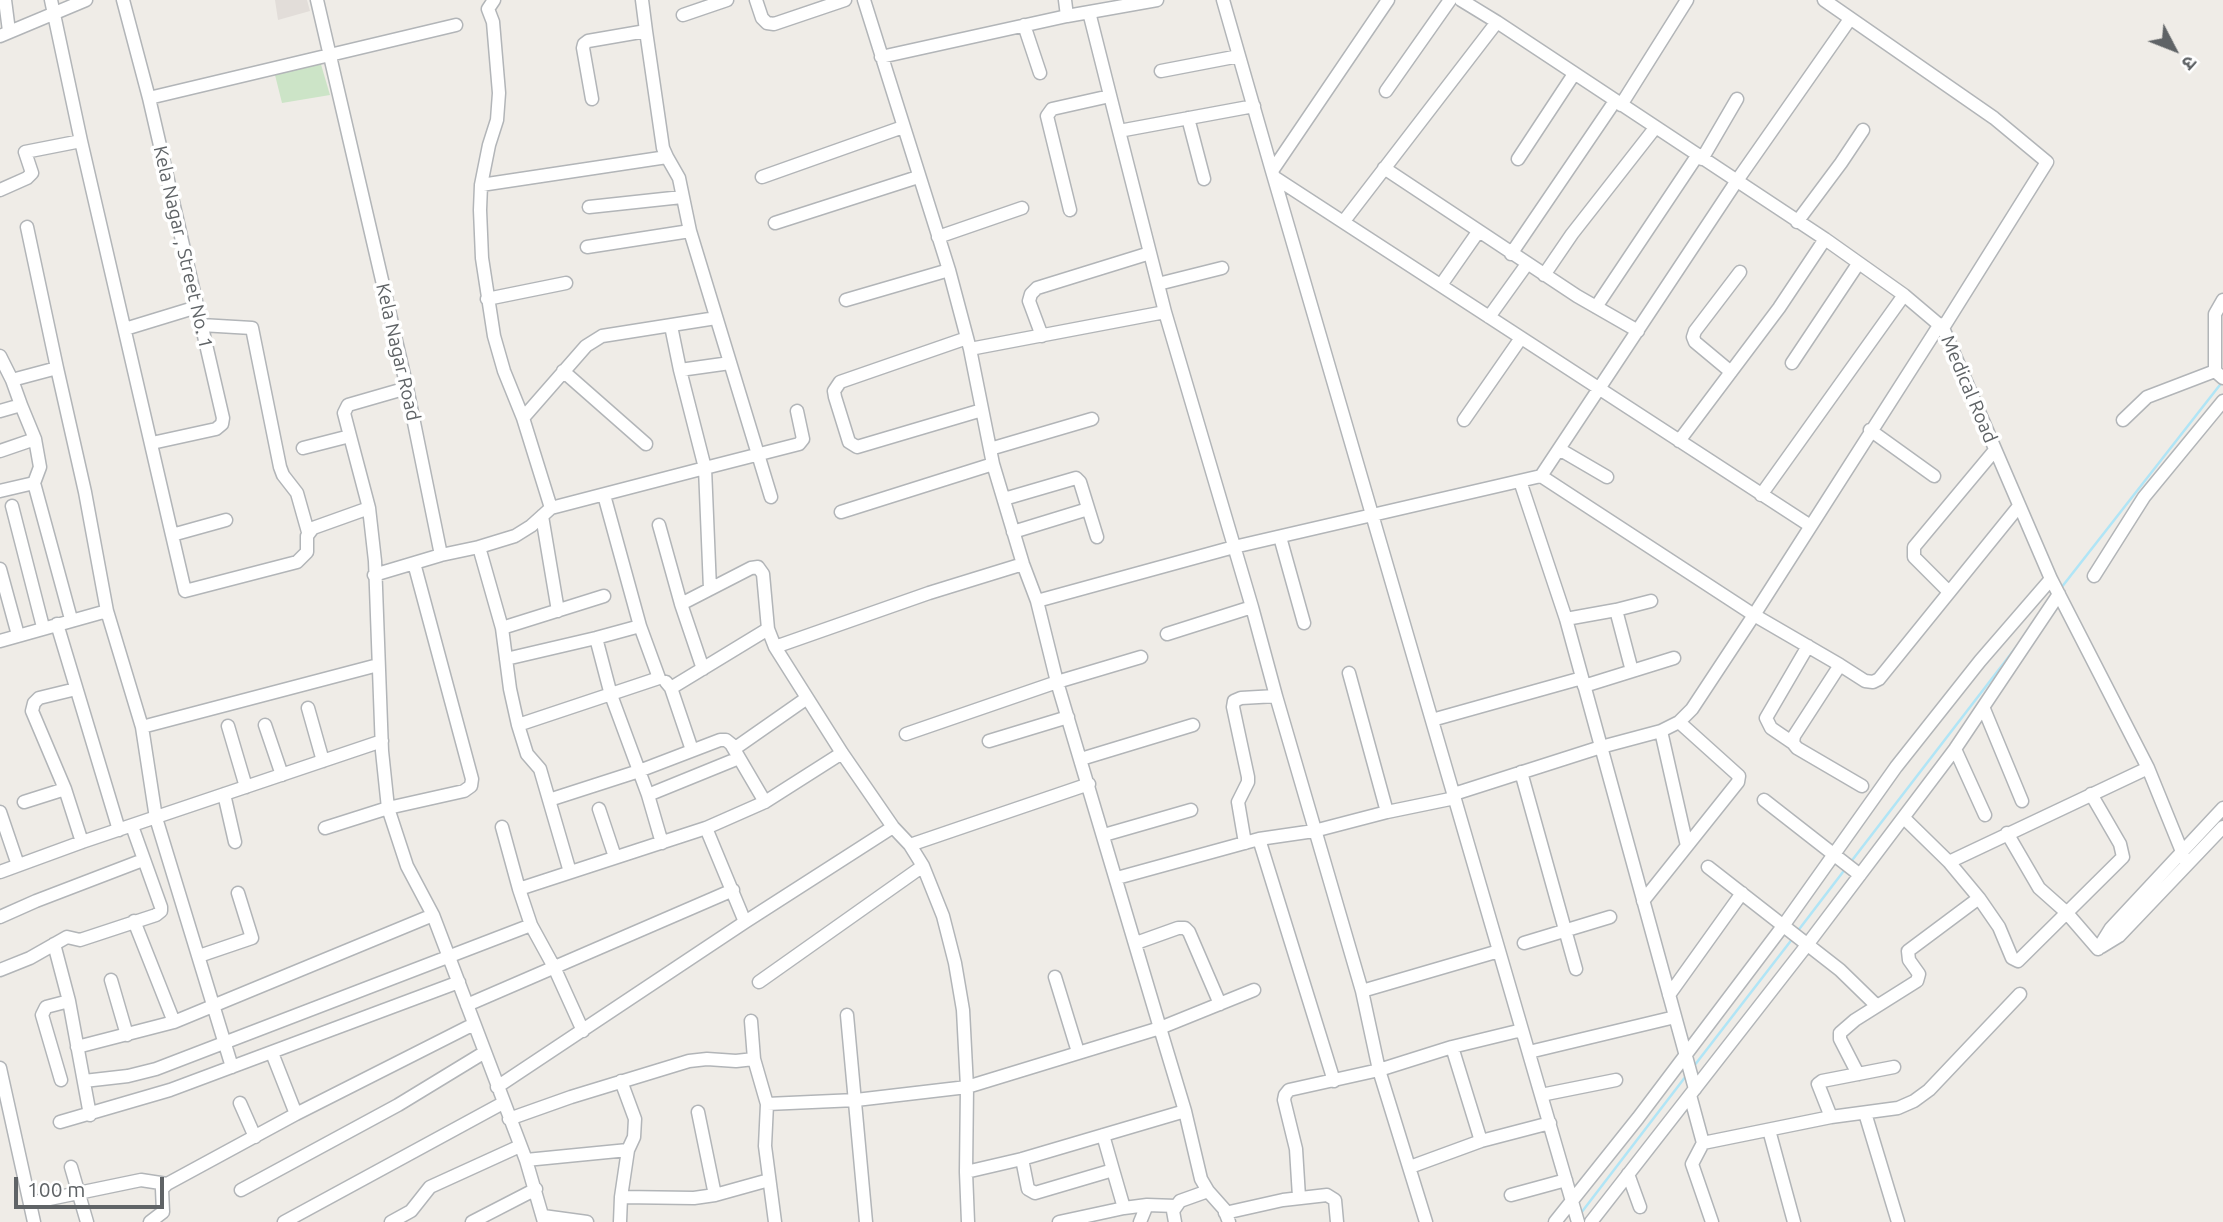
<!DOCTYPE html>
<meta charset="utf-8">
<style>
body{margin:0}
#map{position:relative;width:2223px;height:1222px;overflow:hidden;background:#efece7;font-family:Ubuntu,"Noto Sans Devanagari",sans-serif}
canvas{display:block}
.north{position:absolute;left:2139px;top:14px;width:70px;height:70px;-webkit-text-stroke:5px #fff;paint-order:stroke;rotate:132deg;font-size:19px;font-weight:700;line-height:28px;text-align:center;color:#5f6366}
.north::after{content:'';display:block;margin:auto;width:24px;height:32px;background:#5f6366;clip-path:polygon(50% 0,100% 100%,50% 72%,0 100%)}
.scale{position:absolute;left:14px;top:1177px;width:150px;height:32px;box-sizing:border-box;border:4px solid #5f6366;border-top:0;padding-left:9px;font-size:21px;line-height:24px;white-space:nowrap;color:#5f6366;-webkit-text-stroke:5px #fff;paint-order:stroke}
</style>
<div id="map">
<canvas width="2223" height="1222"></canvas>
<div class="north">उ</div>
<div class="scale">100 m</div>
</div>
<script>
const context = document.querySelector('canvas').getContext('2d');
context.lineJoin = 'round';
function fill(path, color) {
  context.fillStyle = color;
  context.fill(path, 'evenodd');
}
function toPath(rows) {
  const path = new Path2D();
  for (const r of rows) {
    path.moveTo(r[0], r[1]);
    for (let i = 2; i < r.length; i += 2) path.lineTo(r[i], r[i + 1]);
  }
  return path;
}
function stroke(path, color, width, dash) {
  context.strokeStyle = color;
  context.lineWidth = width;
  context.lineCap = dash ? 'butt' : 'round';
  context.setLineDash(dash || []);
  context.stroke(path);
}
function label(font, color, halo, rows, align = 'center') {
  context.font = font + ' Ubuntu,sans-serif';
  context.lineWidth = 7;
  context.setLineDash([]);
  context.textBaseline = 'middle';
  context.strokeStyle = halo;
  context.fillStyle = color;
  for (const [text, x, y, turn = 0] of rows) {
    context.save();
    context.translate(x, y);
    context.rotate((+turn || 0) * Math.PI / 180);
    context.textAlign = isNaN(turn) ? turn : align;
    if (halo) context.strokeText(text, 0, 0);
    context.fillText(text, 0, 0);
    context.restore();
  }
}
const education = toPath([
 [275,0,307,0,310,11,278,20]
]);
const green = toPath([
 [320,61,330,95,282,103,274,71]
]);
const stream = toPath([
 [2061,588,2223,381],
 [1850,863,2017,646],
 [1797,932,1846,868],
 [1694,1066,1793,938],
 [1581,1213,1686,1076]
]);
const minor = toPath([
 [5,0,9,31],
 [51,0,81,141,172,535],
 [123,0,149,98,223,418,222,424,216,429,152,443],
 [317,0,407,388,441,555,479,547,502,628,510,689,518,725,527,754,540,769,570,872],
 [494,0,488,9,493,22,499,93,497,120,489,145,481,185,480,210,482,258,494,336,504,371,523,418,586,346,602,336,716,318],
 [642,0,646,31],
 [756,0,762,18,767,23,774,24,845,0],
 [864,0,949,270,970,349,993,464,1023,564,1037,601,1057,682,1160,1028,1254,990],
 [1065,0,1067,16],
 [1223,0,1272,171],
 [1388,0,1272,171,1578,1222],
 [1461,0,1497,22,1825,239,1904,295,1943,328,2051,579,2148,768,2187,864],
 [1824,0,1994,118,2047,162,1943,328],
 [1089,12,1119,131],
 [683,15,727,0],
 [1024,25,1040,73],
 [0,36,86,0],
 [881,57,1067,16,1157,0],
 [1161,71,1239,56],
 [1386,91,1450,0],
 [149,98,456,25],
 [592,99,583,48,584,44,588,41,646,31,663,148,667,157],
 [1621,105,1687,0],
 [1188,118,1204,179],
 [1518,159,1574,74],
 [1702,159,1737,99],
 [1384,168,1577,296,1638,331],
 [762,177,903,127],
 [1274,177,1809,525],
 [481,185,667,157,679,178,690,231],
 [0,190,27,178,32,173,25,152,81,141],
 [589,207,682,197],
 [1070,210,1047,116,1052,109,1110,96],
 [1344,221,1497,22],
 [1797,222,1841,163,1863,130],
 [775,223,918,177],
 [938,237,1022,208],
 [587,247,690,231,771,497],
 [1511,254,1615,101],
 [1544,275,1572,234,1655,128],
 [1158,284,1222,268],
 [1441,285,1478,232],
 [487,299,566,283],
 [846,300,949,270],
 [2223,300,2215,314,2215,371,2223,378],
 [1596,307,1697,156],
 [1165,312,1252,607,1167,634],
 [1489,317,1527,264],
 [201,325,252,328,280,467,283,475,297,493,308,532],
 [125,329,197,307],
 [1042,336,1029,301,1031,294,1037,288,1150,253],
 [967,338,840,382,834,391,835,397,849,442,857,447,982,410],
 [970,349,1165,312,1119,131,1254,106],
 [0,356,12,380],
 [1792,363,1858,264],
 [680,370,730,363],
 [563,371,646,444],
 [1731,372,1695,342,1693,337,1695,331,1740,272],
 [0,411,21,405,12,380,57,368,27,227],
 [523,418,551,508],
 [1464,420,1521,338],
 [2123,420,2147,397,2215,371],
 [1870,430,1934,476],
 [350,436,369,508],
 [1679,441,1779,308,1825,239],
 [303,448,350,436,344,413,348,405,407,388],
 [990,449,1092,419],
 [1559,449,1607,477],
 [0,451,35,439],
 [1541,476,1736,182,1850,19],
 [1520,481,1566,619,1695,1089],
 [34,483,71,619],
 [0,491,34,483,40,467,35,439,21,405],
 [1761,495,1904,295],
 [1004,499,1076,478,1080,482,1097,537],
 [12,506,43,627],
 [841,512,993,464],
 [542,516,558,611],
 [226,520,172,535,185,591,297,562,307,552,307,536,313,528,369,508,375,561,382,751,388,808,407,866,433,915,526,1160,544,1222],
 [659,525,681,604],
 [1013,532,1088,509],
 [1280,537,1304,623],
 [479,547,515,536,531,526,551,508,705,468,680,370,671,326],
 [0,569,18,635],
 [374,575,441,555],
 [2094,576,2144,497,2223,401],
 [710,589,705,468,799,444,803,439,797,411],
 [1949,592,1914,557,1914,547,1995,450],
 [1037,601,1234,547,1541,476,1754,615,1840,665,1794,736,1793,743,1797,748,1862,786],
 [1616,610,1651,601],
 [107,611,142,727,156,818,232,1067],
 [1566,619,1616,610,1632,671],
 [57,624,119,830],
 [502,628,604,596],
 [596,638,611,695,648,795],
 [0,641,107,611,85,492,57,368],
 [775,647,929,593,1023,564],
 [506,659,596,638,640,626,604,495],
 [1840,665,1865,681,1873,682,1879,679,2019,506],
 [703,669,681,604,751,568,758,567,763,574,768,629],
 [1349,673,1387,812],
 [666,682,671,688,692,750],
 [1584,686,1674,658],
 [671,688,768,629,775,647,842,753,893,827,910,845,923,866,943,916,955,963,963,1010,967,1087,966,1172],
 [76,689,39,698,34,703,32,711,65,789,82,842],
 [1276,696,1362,991,1379,1070,1426,1222],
 [308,708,323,761],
 [1984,709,2022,801],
 [1432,720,1582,678],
 [265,725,282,775],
 [518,725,659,678,640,626],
 [228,726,246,787],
 [142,727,378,665],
 [1661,731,1687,846],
 [906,734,1057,682,1141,657],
 [989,741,1068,717],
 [1793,743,1771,728,1766,718,1808,646],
 [734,749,807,698],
 [1955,749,1985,815],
 [1081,759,1193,725],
 [1521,772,1576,969],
 [224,794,235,842],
 [1454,794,1601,747,1661,731,1679,722,1692,709,1754,615,1940,324],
 [549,800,639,771,720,740,726,740,731,744,765,802],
 [1764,800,1860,875],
 [24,802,65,789],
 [599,809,615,857],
 [0,812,18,865],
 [1904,818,1949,862,1979,898,1999,927,2012,958,2018,961,2123,857,2120,844,2091,794],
 [502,827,519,889],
 [325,828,388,808,464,791,471,786,472,779,414,563],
 [706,828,745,922],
 [2007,833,2039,888,2066,912,2098,949],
 [1104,835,1191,810],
 [1259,839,1334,1081],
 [662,843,648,795,739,758],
 [1245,843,1238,802,1248,782,1248,777,1233,707,1234,701,1241,698,1276,696,1252,607],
 [910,845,1089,784],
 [1949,862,2148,768],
 [1708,867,1840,970,1877,1006],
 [0,872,82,842,382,741],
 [1117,878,1259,839,1314,831,1387,812,1455,798],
 [1643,901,1738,782,1739,776,1679,722],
 [0,917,36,901,143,860],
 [134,921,174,1022],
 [531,925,554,967,583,1031],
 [1136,943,1178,928,1185,928,1189,932,1220,1004],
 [1524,943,1610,917],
 [54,944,69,1001,90,1115],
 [2101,947,2119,936,2223,827],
 [2098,949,2111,928,2223,808],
 [199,956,252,938,238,893],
 [0,970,30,958,67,937,80,940,156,915,161,911,161,907,132,826],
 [1055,977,1078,1052],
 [111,980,127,1035],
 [759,982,923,866],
 [1362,991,1499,951],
 [1669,995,1742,893],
 [467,1005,733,890],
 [847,1015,866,1222],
 [77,1047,174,1022,433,915],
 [1452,1047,1481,1141],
 [1529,1052,1675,1017],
 [754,1059,767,1104,765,1146,775,1222],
 [0,1068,34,1222],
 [1858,1074,1840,1039,1840,1033,1855,1020,1917,981,1919,974,1909,960,1908,951,1979,898],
 [61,1080,42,1015,46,1007,69,1001],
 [84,1081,128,1076,156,1069,531,925,519,889,706,828,765,802,842,753],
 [621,1081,635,1119,634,1137,628,1150],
 [497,1087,745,922,893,827],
 [1541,1095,1616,1080],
 [1690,1095,1703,1143,1831,1117,1898,1108,1914,1101,1929,1090,2020,994],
 [240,1103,255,1137],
 [767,1104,856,1100,967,1087,1160,1028,1185,1111,1022,1159,966,1172,968,1222],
 [698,1112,715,1195],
 [1865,1113,1898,1222],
 [296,1114,474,1024],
 [1831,1117,1818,1084,1822,1081,1894,1067],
 [509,1119,571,1097,689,1061,707,1059,736,1061,754,1059,751,1021],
 [60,1122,170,1090,459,982],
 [1769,1130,1794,1222],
 [1703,1143,1692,1164,1712,1222],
 [1022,1159,1028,1189,1035,1193,1113,1170,1103,1135],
 [526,1160,628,1150,621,1197,694,1198,715,1195,769,1180],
 [71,1167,87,1222],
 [1410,1167,1481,1141,1550,1123],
 [1113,1170,1124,1208],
 [1628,1174,1640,1207],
 [241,1190,398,1105,485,1052],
 [1208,1191,1224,1209,1229,1222],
 [1511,1195,1566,1180],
 [1299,1197,1296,1149,1284,1100,1285,1095,1289,1090,1379,1070,1452,1047,1522,1030],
 [30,1203,141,1180,167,1184],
 [1225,1213,1283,1200,1327,1195,1335,1200,1337,1222],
 [543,1216,587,1222],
 [150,1222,163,1212,162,1189,167,1184,296,1114,272,1053],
 [284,1222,503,1103],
 [391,1222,411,1211,430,1187,520,1146],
 [472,1222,536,1189],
 [620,1222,621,1197],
 [1059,1222,1124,1208,1147,1205,1176,1206],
 [1140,1222,1147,1205],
 [1175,1222,1173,1211,1180,1201,1208,1191,1201,1179,1185,1111],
 [1555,1222,1638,1118,1783,926,1896,767,1980,661,2051,579],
 [1591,1222,1807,945,1955,749,2059,594]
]);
const streetNames = [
 ["Kela Nagar , Street No. 1",183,247,77],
 ["Kela Nagar Road",398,352,77],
 ["Medical Road",1969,389,67]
];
fill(education, '#e2ddd9');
fill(green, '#cce4c7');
stroke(stream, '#b0e5f6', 2.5);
stroke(minor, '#b2b5b8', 15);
stroke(minor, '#fff', 12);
label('19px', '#5f6366', '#fff', streetNames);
</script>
